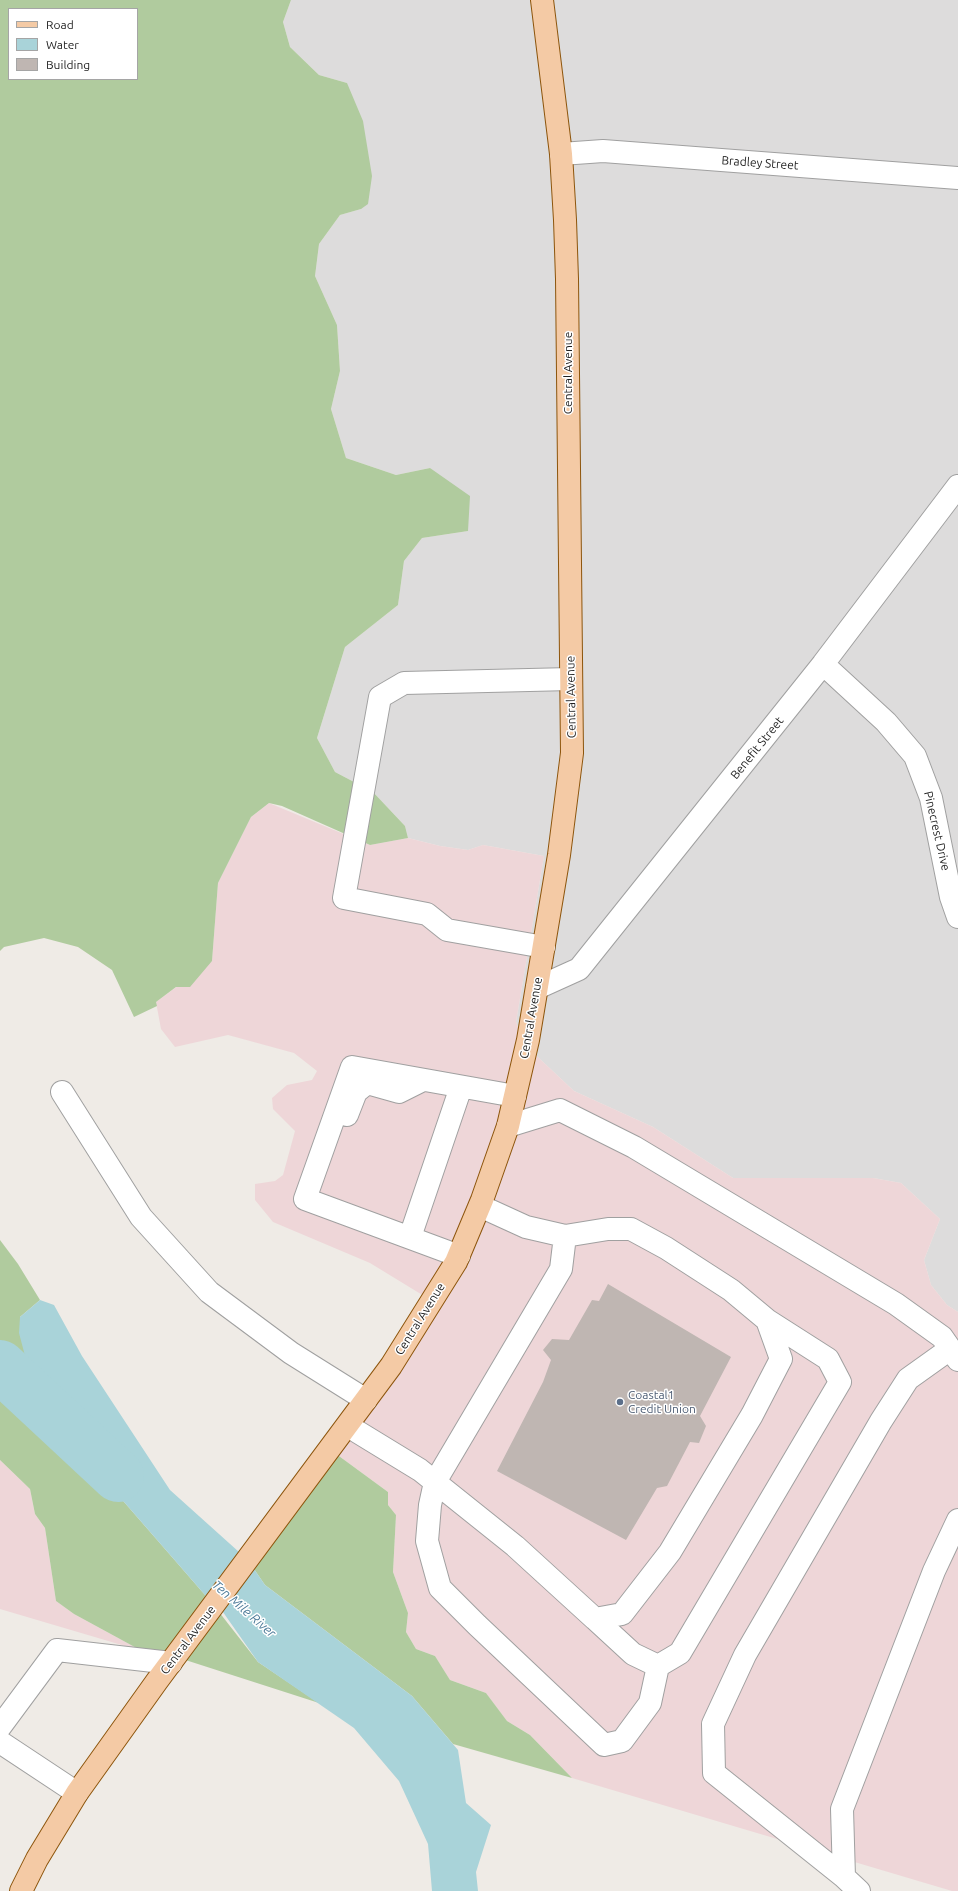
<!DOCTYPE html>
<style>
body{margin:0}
#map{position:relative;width:958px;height:1891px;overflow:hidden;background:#efebe6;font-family:Ubuntu,sans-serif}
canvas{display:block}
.legend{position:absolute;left:8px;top:8px;width:130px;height:72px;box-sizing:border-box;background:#fff;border:1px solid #a5a5a5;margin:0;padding:5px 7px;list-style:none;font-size:12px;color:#1f1f1f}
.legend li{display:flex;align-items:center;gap:8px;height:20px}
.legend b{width:20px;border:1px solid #a5a5a5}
</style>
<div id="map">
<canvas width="958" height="1891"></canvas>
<ul class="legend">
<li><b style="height:5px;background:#f4caa5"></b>Road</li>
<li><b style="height:11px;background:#a9d3d9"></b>Water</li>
<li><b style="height:11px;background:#bfb6b2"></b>Building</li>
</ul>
</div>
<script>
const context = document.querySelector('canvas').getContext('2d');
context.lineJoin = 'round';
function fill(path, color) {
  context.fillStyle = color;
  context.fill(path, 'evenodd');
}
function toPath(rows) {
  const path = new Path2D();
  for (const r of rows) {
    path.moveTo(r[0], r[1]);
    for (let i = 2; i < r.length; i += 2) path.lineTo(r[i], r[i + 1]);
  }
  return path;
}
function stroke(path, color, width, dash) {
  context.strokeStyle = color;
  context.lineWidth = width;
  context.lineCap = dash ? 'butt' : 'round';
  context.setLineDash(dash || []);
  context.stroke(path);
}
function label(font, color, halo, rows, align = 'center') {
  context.font = font + ' Ubuntu,sans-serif';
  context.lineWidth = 3;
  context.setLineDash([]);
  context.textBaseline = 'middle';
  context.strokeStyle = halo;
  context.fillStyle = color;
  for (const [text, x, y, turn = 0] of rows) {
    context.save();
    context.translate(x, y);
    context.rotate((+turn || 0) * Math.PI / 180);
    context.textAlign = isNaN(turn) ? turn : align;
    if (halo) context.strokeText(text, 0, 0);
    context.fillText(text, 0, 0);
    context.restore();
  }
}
const residential = toPath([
 [291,0,958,0,958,1312,947,1305,931,1285,924,1260,940,1219,901,1183,873,1178,733,1178,653,1127,574,1091,525,1045,516,1022,544,856,483,845,468,850,440,846,408,838,405,826,373,792,335,772,317,738,345,647,398,605,404,561,422,538,468,531,430,468,396,475,346,458,331,409,340,371,337,325,315,276,319,244,340,215,361,209,347,83,319,75,290,47,283,22]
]);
const commercial = toPath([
 [269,803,370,845,408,838,440,846,468,850,483,845,544,856,516,1022,525,1045,574,1091,653,1127,733,1178,873,1178,901,1183,940,1219,924,1260,931,1285,947,1305,958,1312,958,1891,952,1891,572,1778,530,1735,507,1721,486,1693,450,1680,435,1656,416,1649,406,1632,408,1613,393,1572,396,1515,388,1505,388,1492,328,1448,424,1296,370,1263,273,1222,255,1200,255,1184,275,1181,283,1175,295,1131,273,1109,272,1098,287,1085,312,1080,317,1071,294,1053,228,1035,175,1047,161,1029,156,1002,212,961,218,883,251,817],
 [0,1460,30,1489,35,1514,45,1528,56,1601,74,1614,142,1651,0,1609]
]);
const forest = toPath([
 [0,0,291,0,283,22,290,47,319,75,347,83,363,121,372,176,368,204,361,209,340,215,319,244,315,276,337,325,340,371,331,409,346,458,396,475,430,468,470,496,468,531,422,538,404,561,398,605,345,647,317,738,335,772,373,792,405,826,408,838,370,845,282,806,269,803,251,817,218,883,212,961,190,987,176,987,156,1002,157,1006,134,1017,112,970,78,947,44,938,4,947,0,951],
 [9,9,137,9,137,79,9,79],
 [0,1240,18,1264,40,1300,20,1317,45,1398,91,1464,212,1603,258,1662,319,1703,173,1656,142,1651,74,1614,56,1601,45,1528,35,1514,30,1489,0,1460],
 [328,1448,388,1492,388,1505,396,1515,393,1572,408,1613,406,1632,416,1649,435,1656,450,1680,486,1693,507,1721,530,1735,572,1778,453,1744,412,1696,265,1585,245,1556]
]);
const water = toPath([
 [40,1300,54,1305,82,1356,170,1490,239,1552,245,1556,265,1585,412,1696,458,1750,466,1803,491,1825,476,1872,478,1891,432,1891,428,1844,399,1781,354,1728,258,1662,218,1605,212,1603,91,1464,45,1398,29,1371,19,1333,20,1317]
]);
const river = toPath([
 [0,1366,118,1476]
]);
const building = toPath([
 [608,1284,731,1357,700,1416,706,1426,699,1443,690,1442,667,1486,657,1488,626,1540,497,1471,543,1382,551,1360,543,1350,552,1339,569,1340,592,1300,599,1301]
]);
const minor = toPath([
 [561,154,603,151,958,178],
 [823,664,886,722,915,756,931,798,951,897,958,917],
 [544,947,447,930,427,914,344,898,380,697,404,683,571,679],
 [537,988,579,969,823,664,958,486],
 [62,1092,141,1217,209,1292,291,1353,366,1400],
 [347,1115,356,1092,367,1083,399,1092,423,1080],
 [508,1126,560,1110,634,1147,896,1304,942,1337,958,1360],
 [565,1236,561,1269,435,1482,430,1505,427,1541,440,1588,477,1625,604,1745,622,1741,650,1703,658,1666,680,1653,840,1382,828,1359,767,1320],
 [410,1237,461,1087],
 [459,1256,305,1199,352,1067,515,1096],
 [348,1426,420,1470,515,1546,595,1619,622,1614,670,1552,752,1415,781,1359,767,1320,731,1290,666,1248,631,1229,608,1229,565,1236,526,1227,480,1206],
 [595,1619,633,1654,658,1666],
 [0,1727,57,1650,171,1663],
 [0,1742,77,1793],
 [844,1877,714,1773,713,1724,745,1655,881,1421,908,1379,950,1349],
 [859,1891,844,1877,842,1809,934,1571,958,1520]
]);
const major = toPath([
 [21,1891,37,1859,77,1793,157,1681,391,1366,456,1262,482,1200,508,1126,528,1040,559,855,572,753,567,279,565,220,561,154,542,0]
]);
const markers = [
 [620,1402,4,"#5c6f8a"]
];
const streetNames = [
 ["Bradley Street",760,163,4],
 ["Central Avenue",568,373,-90],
 ["Central Avenue",571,697,-91],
 ["Benefit Street",757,748,-51],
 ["Pinecrest Drive",937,831,77],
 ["Central Avenue",531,1018,-80],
 ["Central Avenue",420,1319,-58],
 ["Central Avenue",188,1640,-53]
];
const serviceNames = [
 ["Coastal1",628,1395],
 ["Credit Union",628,1409]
];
const waterNames = [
 ["Ten Mile River",244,1609,41]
];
fill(residential, '#dddcdc');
fill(commercial, '#eed6d8');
fill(forest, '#b0cb9e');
fill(water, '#a9d3d9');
stroke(river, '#a9d3d9', 52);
fill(building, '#bfb6b2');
stroke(minor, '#a0a0a0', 24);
stroke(major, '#8d550c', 24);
stroke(minor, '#fff', 22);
stroke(major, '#f4caa5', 22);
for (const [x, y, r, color] of markers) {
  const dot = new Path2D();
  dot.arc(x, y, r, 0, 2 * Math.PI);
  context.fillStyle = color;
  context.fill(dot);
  stroke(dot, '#fff', 1.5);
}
label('12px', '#1f1f1f', '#fff', streetNames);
label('12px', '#4e5e75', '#fff', serviceNames, 'left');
label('italic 13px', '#4c7a98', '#fff', waterNames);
</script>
